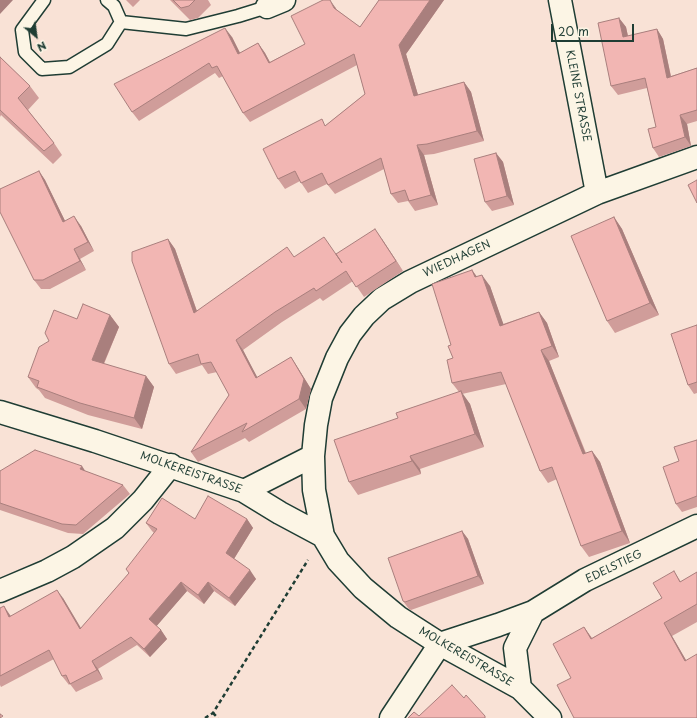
<!DOCTYPE html>
<style>
body{margin:0}
#map{position:relative;width:697px;height:718px;overflow:hidden;background:#f9e2d6;font-family:"Playpen Sans",sans-serif}
canvas{display:block}
.north{position:absolute;left:16px;top:16px;width:40px;height:40px;-webkit-text-stroke:3px #fcf5e5;paint-order:stroke;rotate:151deg;font-size:11px;font-weight:700;line-height:16px;text-align:center;color:#1f3d34}
.north::after{content:'';display:block;margin:auto;width:14px;height:18px;background:#1f3d34;clip-path:polygon(50% 0,100% 100%,50% 72%,0 100%)}
.scale{position:absolute;left:551px;top:24px;width:83px;height:18px;box-sizing:border-box;border:2px solid #1f3d34;border-top:0;padding-left:5px;font-size:12px;line-height:14px;white-space:nowrap;color:#1f3d34;-webkit-text-stroke:3px #fcf5e5;paint-order:stroke}
</style>
<div id="map">
<canvas width="697" height="718"></canvas>
<div class="north">N</div>
<div class="scale">20 m</div>
</div>
<script>
const context = document.querySelector('canvas').getContext('2d');
context.lineJoin = 'round';
function toPath(rows) {
  const path = new Path2D();
  for (const r of rows) {
    path.moveTo(r[0], r[1]);
    for (let i = 2; i < r.length; i += 2) path.lineTo(r[i], r[i + 1]);
  }
  return path;
}
function stroke(path, color, width, dash) {
  context.strokeStyle = color;
  context.lineWidth = width;
  context.lineCap = dash ? 'butt' : 'round';
  context.setLineDash(dash || []);
  context.stroke(path);
}
function fill(path, color) {
  context.fillStyle = color;
  context.fill(path, 'evenodd');
}
function label(font, color, halo, rows, align = 'center') {
  context.font = font + ' "Playpen Sans",sans-serif';
  context.lineWidth = 3;
  context.setLineDash([]);
  context.textBaseline = 'middle';
  context.strokeStyle = halo;
  context.fillStyle = color;
  for (const [text, x, y, turn = 0] of rows) {
    context.save();
    context.translate(x, y);
    context.rotate((+turn || 0) * Math.PI / 180);
    context.textAlign = isNaN(turn) ? turn : align;
    if (halo) context.strokeText(text, 0, 0);
    context.fillText(text, 0, 0);
    context.restore();
  }
}
const path = toPath([
 [213,713,218,718],
 [205,718,213,713,308,560]
]);
const lane = toPath([
 [44,0,22,30,25,52,42,69,69,67,107,44,121,22],
 [107,0,114,6,121,22],
 [121,22,186,29,238,16,267,7]
]);
const street = toPath([
 [560,0,597,193],
 [267,7,284,0],
 [0,412,95,441,244,491,280,513,323,536,338,561,363,588,398,617,440,644,520,688,550,718],
 [244,491,313,456],
 [323,536,314,490,313,456,316,425,321,398,337,358,350,334,364,316,382,299,410,282,597,193,697,157],
 [0,591,47,571,73,557,115,528,143,500,171,465],
 [520,688,515,648,533,612,585,580,697,526],
 [391,718,440,644,498,625,533,612]
]);
const wall = toPath([
 [126,0,140,0,133,7],
 [170,0,208,0,211,5,198,18,190,20],
 [379,0,444,0,406,54,418,95,464,82,471,92,484,141,434,154,424,155,438,205,415,211,408,201,398,203,391,194,384,169,335,194,327,184,308,193,300,181,285,189,278,179,326,125,365,94,357,65,250,122,243,113,223,76,219,78,215,73,139,121,132,112,232,37,240,53,258,43,265,53,270,62,305,44,335,7,337,10,360,27],
 [619,18,626,27,628,36,657,29,663,39,671,76,697,68,697,121,687,124,691,146,659,157,653,148,656,127,647,88,618,95,611,86],
 [0,57,30,86,39,98,28,110,54,143,62,155,53,164,1,115,0,117],
 [496,153,503,162,514,205,492,211,485,202],
 [39,171,45,180,65,221,81,226,94,251,80,259,86,270,50,289,41,289,34,280],
 [614,217,622,229,659,315,615,333,607,321],
 [168,239,175,249,197,311,295,257,336,254,382,239,403,271,364,297,353,281,323,301,320,298,282,322,243,350,257,378,291,357,298,368,311,389,306,409,249,442,245,438,198,462,191,452,229,395,217,372,208,374,202,365,176,374,169,364],
 [472,270,477,277,490,286,503,324,539,312,547,323,559,357,549,361,586,453,592,451,600,462,630,543,589,557,581,546,557,479,548,483,540,471,506,384,462,394,470,404,484,447,420,469,421,474,358,495,349,482,398,418,459,392,452,383,453,358,451,345],
 [110,315,119,327,104,364,146,376,154,387,142,429,88,415,45,398,39,390,36,388,28,377,49,341,77,319],
 [697,325,697,393,694,394,688,385],
 [697,440,697,507,682,512,676,504,679,461],
 [0,471,85,471,123,485,130,494,83,534,68,533,0,510],
 [195,519,247,519,253,528,234,559,256,579,235,606,214,591,204,604,187,591,156,626,161,630,167,639,150,657,137,645,98,669,103,679,76,692,70,684,69,685,62,676,54,659,1,687,0,685,0,608,11,616,63,598,81,628,129,573,154,533,152,531,146,523],
 [462,531,468,539,484,584,411,610,409,609,403,601],
 [674,571,681,582,697,572,697,622,672,636,686,660,697,718,571,678,584,627,592,638,662,598]
]);
const shadedWall = toPath([
 [0,0,13,0,0,14],
 [330,0,335,7,341,18,334,8],
 [430,0,444,0,406,54,421,105,414,96,399,45],
 [619,18,626,27,630,46,623,37],
 [225,28,232,37,245,63,238,54],
 [657,29,663,39,673,87,667,78],
 [258,43,265,53,275,72,269,63],
 [464,82,471,92,484,141,477,131],
 [680,115,687,124,691,146,685,137],
 [417,145,424,155,438,205,431,195],
 [496,153,503,162,514,205,507,196],
 [39,171,45,180,70,231,63,222],
 [74,216,81,226,94,251,88,242],
 [614,217,622,229,659,315,650,303],
 [375,229,382,239,403,271,396,261],
 [168,239,175,249,201,323,194,313],
 [74,249,80,259,86,270,80,261],
 [472,270,480,281,475,277],
 [482,275,490,286,508,337,500,326],
 [539,312,547,323,559,357,552,346],
 [110,315,119,327,100,372,92,360],
 [236,340,243,350,263,388,256,378],
 [541,350,549,361,590,465,583,454],
 [291,357,298,368,311,389,306,409,299,399],
 [146,376,154,387,142,429,134,418],
 [461,391,470,404,484,447,475,434],
 [592,451,600,462,630,543,622,531],
 [410,456,420,469,421,474,412,461],
 [82,466,88,475,80,469],
 [247,519,253,528,232,562,226,553],
 [462,531,468,539,484,584,478,576],
 [250,570,256,579,235,606,229,598],
 [181,582,187,591,155,628,149,619],
 [208,582,214,591,204,604,198,595],
 [57,590,63,598,86,637,80,629],
 [4,606,10,615,16,626,9,617],
 [664,623,672,636,694,674,685,661],
 [584,627,593,640,591,639],
 [161,630,167,639,150,657,144,649],
 [92,661,98,669,103,679,97,670]
]);
const building = toPath([
 [173,0,195,0,189,6,181,8,173,0],
 [323,0,330,0,334,8,360,27,379,0,430,0,399,45,414,96,464,82,477,131,427,144,417,145,431,195,409,201,405,190,391,194,381,158,328,185,322,173,301,183,295,171,278,179,263,149,322,119,325,126,365,94,354,54,243,113,217,66,212,68,209,63,132,112,114,84,225,28,238,54,258,43,269,63,305,44,291,16,323,0],
 [619,18,623,37,657,29,667,78,697,68,697,110,680,115,685,137,653,148,648,129,656,127,645,78,611,86,598,23,619,18],
 [0,57,30,86,18,98,54,143,44,151,0,110,0,57],
 [496,153,507,196,485,202,474,159,496,153],
 [39,171,63,222,74,216,88,242,74,249,80,261,43,280,34,280,0,212,0,189,39,171],
 [697,180,697,203,688,185,697,180],
 [614,217,650,303,607,321,571,236,614,217],
 [375,229,396,261,356,287,346,271,316,291,314,288,275,312,236,340,256,378,291,357,304,379,299,399,242,432,247,423,191,452,229,395,211,362,201,364,198,354,169,364,132,261,132,252,168,239,194,313,287,247,294,257,324,237,342,263,336,254,375,229],
 [472,270,475,277,482,275,500,326,539,312,552,346,541,350,583,454,592,451,622,531,581,546,552,467,540,471,501,372,452,383,447,360,453,358,448,346,451,345,432,284,472,270],
 [83,304,110,315,92,360,146,376,134,418,80,403,37,387,39,381,28,377,39,347,49,341,45,333,54,310,77,319,83,304],
 [697,325,697,382,688,385,671,334,697,325],
 [461,391,475,434,410,456,412,461,349,482,334,440,398,418,396,413,461,391],
 [697,440,697,496,676,504,663,467,679,461,674,447,697,440],
 [35,450,82,466,80,469,123,485,76,525,62,524,0,503,0,471,35,450],
 [208,496,247,519,226,553,250,570,229,598,208,582,198,595,181,582,149,619,161,630,144,649,131,637,92,661,97,670,70,684,66,675,62,676,49,650,0,676,0,608,4,606,9,617,57,590,80,629,129,573,126,569,157,529,146,523,162,498,195,519,208,496],
 [462,531,478,576,405,602,403,601,388,558,462,531],
 [674,571,680,582,697,572,697,604,664,623,685,661,697,654,697,718,574,718,557,685,571,678,553,644,584,627,591,639,662,598,653,583,674,571],
 [452,685,464,698,466,695,485,716,485,718,408,718,414,712,419,716,452,685],
 [0,714,3,716,0,718,0,714]
]);
const streetNames = [
 ["KLEINE STRASSE",578,96,79],
 ["WIEDHAGEN",457,259,-25],
 ["MOLKEREISTRASSE",191,473,19],
 ["EDELSTIEG",614,567,-26],
 ["MOLKEREISTRASSE",466,657,30]
];
stroke(lane, '#1f3d34', 15);
stroke(street, '#1f3d34', 25);
stroke(path, '#1f3d34', 2.5, [4, 3]);
stroke(lane, '#fcf5e5', 12);
stroke(street, '#fcf5e5', 22);
fill(wall, '#d09d9a');
fill(shadedWall, '#a97f7d');
fill(building, '#f2b6b3');
stroke(building, '#a97f7d', 1);
label('11px', '#1f3d34', '#fcf5e5', streetNames);
</script>
